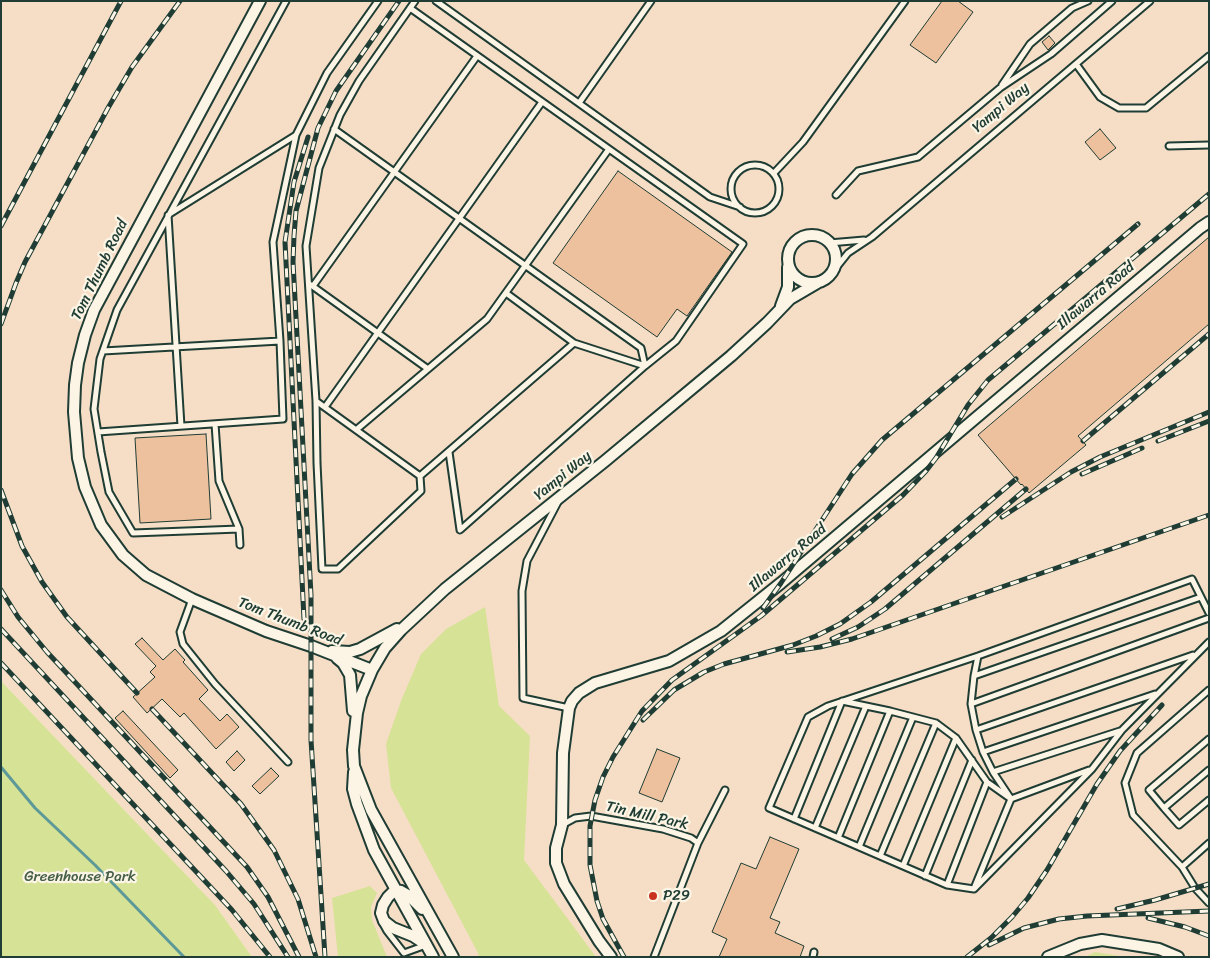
<!DOCTYPE html>
<style>
body{margin:0}
#map{position:relative;width:1210px;height:958px;overflow:hidden;background:#f9ebd7;font-family:Sriracha,sans-serif}
canvas{display:block}
.frame{position:absolute;inset:0;border:2px solid #1f3d34;pointer-events:none}
</style>
<div id="map">
<canvas width="1210" height="958"></canvas>
<div class="frame"></div>
</div>
<script>
const context = document.querySelector('canvas').getContext('2d');
context.lineJoin = 'round';
function fill(path, color) {
  context.fillStyle = color;
  context.fill(path, 'evenodd');
}
function toPath(rows) {
  const path = new Path2D();
  for (const r of rows) {
    if (r.length === 3) {
      path.moveTo(r[0] + r[2], r[1]);
      path.arc(r[0], r[1], r[2], 0, 2 * Math.PI);
      continue;
    }
    path.moveTo(r[0], r[1]);
    for (let i = 2; i < r.length; i += 2) path.lineTo(r[i], r[i + 1]);
  }
  return path;
}
function stroke(path, color, width, dash) {
  context.strokeStyle = color;
  context.lineWidth = width;
  context.lineCap = dash ? 'butt' : 'round';
  context.setLineDash(dash || []);
  context.stroke(path);
}
function label(font, color, halo, rows, align = 'center') {
  context.font = font + ' Sriracha,sans-serif';
  context.lineWidth = 4.5;
  context.setLineDash([]);
  context.textBaseline = 'middle';
  context.strokeStyle = halo;
  context.fillStyle = color;
  for (const [text, x, y, turn = 0] of rows) {
    context.save();
    context.translate(x, y);
    context.rotate((+turn || 0) * Math.PI / 180);
    context.textAlign = isNaN(turn) ? turn : align;
    if (halo) context.strokeText(text, 0, 0);
    context.fillText(text, 0, 0);
    context.restore();
  }
}
const built = toPath([
 [1,1,1209,1,1209,957,252,957,215,905,1,681]
]);
const green = toPath([
 [485,607,499,706,530,736,524,860,596,957,479,957,478,953,391,788,386,744,401,701,421,654,446,629],
 [1,681,215,905,252,957,1,957],
 [370,886,377,893,371,907,372,920,387,957,338,957,332,898],
 [1095,952,1126,957,1085,957]
]);
const stream = toPath([
 [1,767,35,808,95,865,184,957]
]);
const building = toPath([
 [942,1,958,1,973,12,936,63,910,45,942,1],
 [1049,36,1055,43,1048,50,1042,42,1049,36],
 [1100,129,1116,148,1100,160,1085,142,1100,129],
 [618,171,732,252,687,316,677,309,657,337,553,263,618,171],
 [1209,237,1209,324,1078,436,1086,445,1029,493,1022,484,1021,485,978,435,1209,237],
 [206,434,211,519,140,523,135,438,206,434],
 [142,638,163,660,175,649,185,660,183,662,208,690,199,699,220,721,227,714,239,727,216,749,184,713,180,717,162,699,147,713,133,697,155,677,150,672,156,666,135,644,142,638],
 [123,711,178,770,170,778,115,718,123,711],
 [657,749,680,758,662,802,639,793,657,749],
 [237,751,245,760,234,771,226,762,237,751],
 [271,768,279,776,260,794,252,786,271,768],
 [770,837,799,849,770,918,780,922,775,933,804,946,800,957,719,957,727,939,712,932,741,863,756,869,770,837]
]);
const service = toPath([
 [415,1,359,81,340,115,319,168,306,246,316,401,317,463,322,569,338,569,421,491,420,476],
 [436,1,710,197,740,207],
 [410,8,743,244,676,341,645,366,460,530,449,452],
 [1076,64,1100,97,1119,108,1146,108,1209,56],
 [1002,85,1030,44,1072,8,1088,1],
 [579,103,651,1],
 [334,129,641,348,645,366],
 [1169,146,1209,145],
 [755,189,24],
 [774,173,803,142,905,1],
 [836,195,858,171,918,157,1000,88,1051,54,1112,1],
 [829,243,864,240],
 [832,273,848,253,872,237,1150,1],
 [311,285,428,369],
 [313,286,477,56],
 [506,293,574,343,645,366],
 [103,351,280,341],
 [316,401,420,476],
 [325,407,542,102],
 [215,424,219,481,239,529,240,545],
 [181,426,168,215,296,135],
 [356,430,487,319,609,149],
 [98,432,283,419,280,341,273,242,296,135,327,73,378,1],
 [420,476,574,343],
 [558,502,527,561,522,591,523,698,569,708],
 [239,529,133,533,109,492,101,452,94,409,100,359,117,310,286,1],
 [192,599,180,632,183,644,215,684,288,762],
 [1209,613,1192,579,978,656,828,706,808,717,769,808,947,885,974,889,1092,769,1122,730,1209,642],
 [974,676,978,656],
 [1209,690,1137,753,1125,783,1133,815,1182,867,1195,888,1209,903],
 [971,704,974,676,1201,597],
 [976,730,971,704,1209,618],
 [983,752,976,730,1193,655],
 [1089,770,1011,799,993,772,1120,731],
 [1209,770,1164,808,1179,825,1209,800],
 [993,772,983,752,1155,694],
 [1164,808,1149,790,1209,739],
 [794,819,842,701,890,711,936,723,956,738,987,782,1011,799,975,886],
 [562,825,575,818,591,816,663,829,691,838,698,843,725,790],
 [815,828,866,706],
 [838,838,890,711],
 [859,847,913,717],
 [880,856,936,723],
 [903,866,956,738],
 [1182,867,1209,843],
 [925,876,972,760],
 [947,885,987,782],
 [382,922,387,931,404,953,426,945],
 [654,957,698,843],
 [813,957,814,952]
]);
const minor = toPath([
 [260,1,94,310,85,335,78,363,75,385,74,412,78,458,85,487,101,525,123,555,146,575,192,599,266,631,311,646,372,670,361,696,357,713,353,750,354,766,371,810,453,957],
 [812,259,24],
 [781,306,788,287,788,267],
 [332,651,350,652,360,649,397,629],
 [337,658,343,663,350,675,353,711],
 [372,670,385,648,401,630,445,589,605,461,731,356,767,323,790,299,819,282],
 [354,772,353,789,357,804,374,850,433,957],
 [395,890,388,897,383,905,381,913,384,921,393,928,413,936,425,944],
 [395,890,401,891,408,895,422,909],
 [611,957,599,941,564,884,556,863,556,848,562,825,563,753,569,708,572,701,579,693,595,683,669,661,721,631,781,583,1200,228,1209,222],
 [1048,957,1080,944,1102,940,1159,949,1178,957]
]);
const rail = toPath([
 [1,226,121,1],
 [1,324,16,283,25,262,108,108,132,67,180,1],
 [1083,441,1209,334],
 [1158,441,1209,421],
 [1082,474,1142,448],
 [1,490,22,546,42,582,67,617,137,693],
 [1002,517,1071,472,1100,457,1209,412],
 [1,590,18,617,47,652,247,867,268,897,299,957],
 [763,608,781,583,852,474,882,440,1138,224],
 [304,619,285,242,294,182,308,137],
 [1,629,226,871,254,904,288,957],
 [832,639,858,627,885,609,1026,489],
 [787,652,820,647,852,639,1209,515],
 [1,663,232,910,270,957],
 [152,709,241,804,274,850,298,899,316,957],
 [643,720,674,690,704,672,724,664,793,645,816,636,840,624,871,602,1016,479],
 [1117,909,1155,900,1209,884],
 [1148,918,1185,927,1209,936],
 [989,945,1024,928,1059,919,1087,916,1209,911],
 [325,957,311,740,311,595,293,262,294,236,296,211,318,128,336,91,399,1],
 [624,957,603,919,597,901,590,865,590,826,595,800,603,777,613,757,642,711,672,680,761,616,903,495,926,471,936,458,968,405,988,380,1209,194],
 [967,957,991,938,1012,917,1028,898,1047,870,1097,784,1120,751,1162,705]
]);
const markers = [
 [653,896,5,"#c8321e"]
];
const streetNames = [
 ["Yampi Way",1001,108,-40],
 ["Tom Thumb Road",100,270,-64],
 ["Illawarra Road",1096,296,-40],
 ["Yampi Way",563,476,-39],
 ["Illawarra Road",788,558,-40],
 ["Tom Thumb Road",290,622,21],
 ["Tin Mill Park",647,816,13]
];
const parkNames = [
 ["Greenhouse Park",80,877]
];
const poiNames = [
 ["P29",663,896]
];
fill(built, '#f6dec6');
fill(green, '#d6e295');
stroke(stream, '#5d9999', 3);
fill(building, '#eec19e');
stroke(building, '#1f3d34', 1);
stroke(service, '#1f3d34', 9);
stroke(minor, '#1f3d34', 14);
stroke(service, '#fcf5e5', 5);
stroke(minor, '#fcf5e5', 10);
stroke(rail, '#1f3d34', 5);
stroke(rail, '#fcf5e5', 3, [9]);
for (const [x, y, r, color] of markers) {
  const dot = new Path2D();
  dot.arc(x, y, r, 0, 2 * Math.PI);
  context.fillStyle = color;
  context.fill(dot);
  stroke(dot, '#fcf5e5', 2);
}
label('15px', '#1f3d34', '#fcf5e5', streetNames);
label('15px', '#445e47', '#fcf5e5', parkNames);
label('15px', '#1f3d34', '#fcf5e5', poiNames, 'left');
</script>
